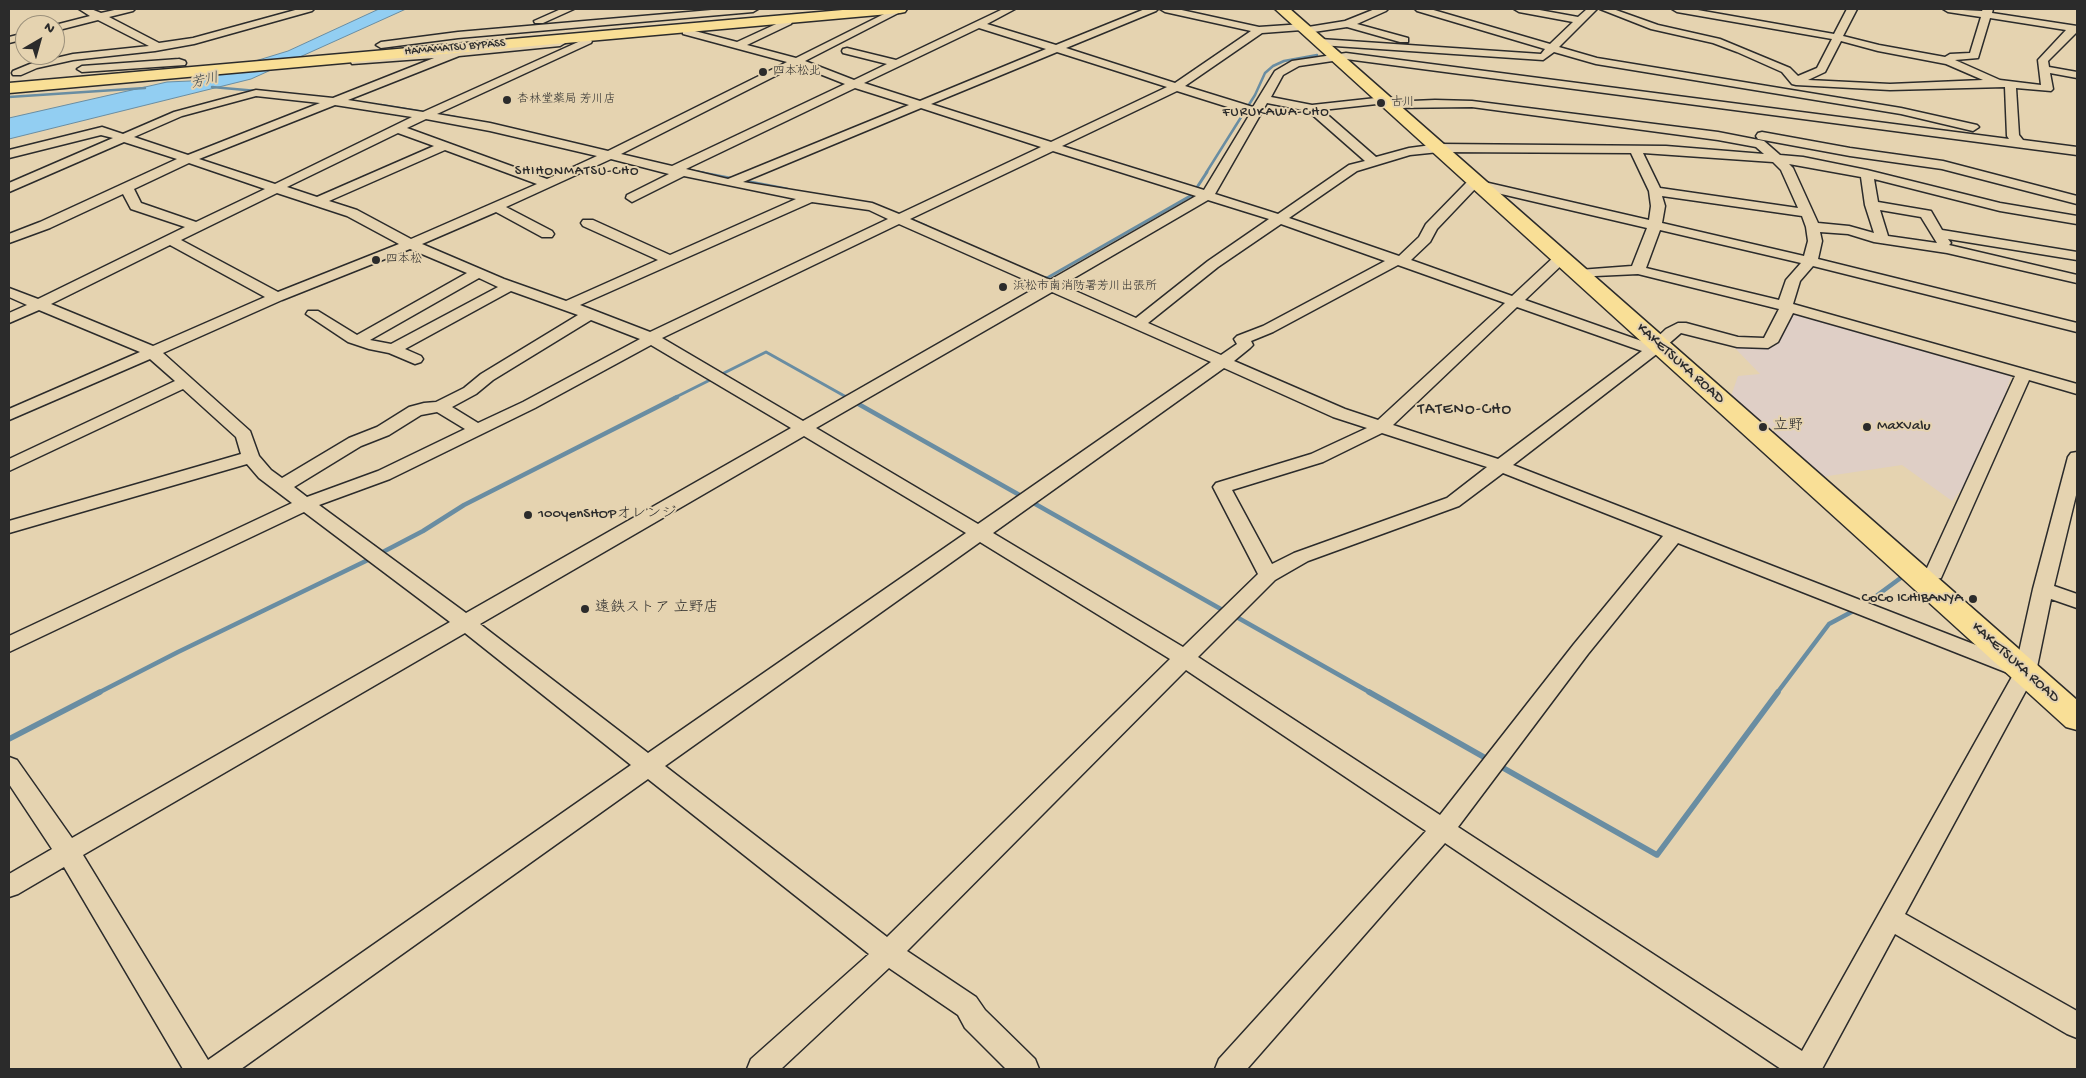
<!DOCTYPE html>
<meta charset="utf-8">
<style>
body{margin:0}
#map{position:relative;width:2086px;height:1078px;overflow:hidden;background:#e5d3b0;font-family:"Gochi Hand",sans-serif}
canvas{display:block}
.frame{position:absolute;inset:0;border:10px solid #2b2b2b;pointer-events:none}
.north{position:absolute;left:15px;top:15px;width:50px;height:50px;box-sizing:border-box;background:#e5d3b0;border:1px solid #9b907b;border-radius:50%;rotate:38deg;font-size:14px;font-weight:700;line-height:20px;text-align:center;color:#2b2b2b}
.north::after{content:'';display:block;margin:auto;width:18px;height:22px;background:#2b2b2b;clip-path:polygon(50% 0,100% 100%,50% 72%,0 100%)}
</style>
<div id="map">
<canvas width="2086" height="1078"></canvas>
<div class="frame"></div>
<div class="north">N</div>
</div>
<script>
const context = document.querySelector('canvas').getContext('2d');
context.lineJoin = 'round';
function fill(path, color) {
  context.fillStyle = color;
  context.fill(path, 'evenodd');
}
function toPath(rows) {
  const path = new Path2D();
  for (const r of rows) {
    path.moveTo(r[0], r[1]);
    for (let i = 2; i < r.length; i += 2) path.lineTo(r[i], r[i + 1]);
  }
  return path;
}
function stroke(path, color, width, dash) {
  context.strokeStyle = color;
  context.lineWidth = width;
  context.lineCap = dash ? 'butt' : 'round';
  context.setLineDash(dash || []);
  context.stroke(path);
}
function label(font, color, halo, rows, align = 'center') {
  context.font = font + ' "Gochi Hand","Klee One",sans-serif';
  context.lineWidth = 4;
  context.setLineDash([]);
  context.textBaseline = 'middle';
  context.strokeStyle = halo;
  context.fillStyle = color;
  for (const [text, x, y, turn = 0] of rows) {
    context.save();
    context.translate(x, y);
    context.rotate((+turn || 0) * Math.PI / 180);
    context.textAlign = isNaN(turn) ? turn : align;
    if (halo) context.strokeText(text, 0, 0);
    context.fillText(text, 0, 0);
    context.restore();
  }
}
const built = toPath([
 [1793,312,2012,374,1986,450,1972,477,1952,501,1902,465,1821,477,1731,396,1738,376,1760,374,1732,345,1764,346]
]);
const water = toPath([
 [379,9,406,9,251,79,9,139,9,118,167,82,190,81,288,51,379,9]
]);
const streamFar3 = toPath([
 [212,87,257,91],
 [9,97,145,88],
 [381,105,455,117],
 [694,171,704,173],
 [1206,173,1255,95,1265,73,1273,66,1284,61,1317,55]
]);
const streamFar2 = toPath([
 [698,172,787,189],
 [869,203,926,226],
 [1041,277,1047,278,1192,195,1207,172],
 [674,398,766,352,848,398]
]);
const streamFar1 = toPath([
 [846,397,1023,497],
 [1030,501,1226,612],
 [379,554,423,531,464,505,677,397],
 [1864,605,1906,574],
 [1233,615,1371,693],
 [98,693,178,652,372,558],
 [1777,693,1829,624,1857,609]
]);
const stream = toPath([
 [1369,692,1489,760],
 [9,739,100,692],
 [1498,765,1657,855,1778,692]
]);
const minor = toPath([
 [79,9,91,9,101,13,119,9,135,9,133,11,109,17,159,43,193,38,299,9,314,9,312,11,194,44,155,51,73,60,37,68,21,75,13,75,12,73,13,71,30,64,73,54,149,46,98,20,55,31,55,25,90,16,79,9],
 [561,9,574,9,543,23,535,23,534,21,561,9],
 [723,9,758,9,753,12,458,38,381,48,376,45,381,42,458,32,723,9],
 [894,9,906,9,805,61,854,80,887,64,843,53,842,51,843,49,847,48,896,60,1003,9,1015,9,987,24,1056,45,1145,9,1158,9,1156,11,1066,48,1175,83,1251,31,1165,12,1160,9,1177,9,1259,27,1303,24,1308,27,1345,21,1375,9,1388,9,1386,11,1357,24,1408,38,1408,42,1400,42,1347,27,1307,33,1302,30,1262,33,1185,86,1253,107,1275,71,1292,61,1346,53,2009,139,2007,136,2005,87,1890,90,1796,85,1792,84,1782,72,1737,52,1713,43,1651,29,1600,9,1613,9,1658,25,1720,39,1790,68,1798,76,1817,68,1832,39,1677,12,1672,9,1692,9,1834,34,1847,9,1857,9,1843,36,1879,45,1945,57,1950,54,1970,53,1981,17,1948,12,1943,9,1982,11,1983,9,1993,9,1992,13,2077,26,2077,32,2048,61,2049,67,2077,72,2077,78,2050,73,2053,89,2051,91,2016,88,2019,135,2023,140,2077,147,2077,155,1346,59,1299,66,1283,75,1271,97,1312,105,1385,97,1389,98,1389,102,1435,100,1472,101,1718,132,1764,141,1780,155,1803,157,1867,170,2000,203,2077,216,2077,224,2000,211,1874,179,1878,202,1931,211,1942,230,2077,252,2077,260,1948,239,1951,243,1949,245,2077,275,2077,283,1947,253,1874,242,1848,234,1820,232,1822,241,1818,259,2077,323,2077,332,1813,266,1800,281,1793,304,2077,384,2077,394,2029,380,1941,578,1918,583,1911,581,1908,576,1911,571,1927,568,2015,376,1793,313,1778,342,1768,348,1737,347,1681,333,1658,353,1513,465,2017,661,2033,589,2068,457,2071,453,2077,452,2077,491,2054,586,2077,594,2077,608,2051,599,2036,672,1905,914,2077,1011,2077,1038,2067,1034,1895,934,1822,1069,1781,1069,1445,843,1247,1069,1215,1069,1219,1059,1426,831,1186,670,907,951,976,997,985,1010,1035,1059,1039,1069,1006,1069,965,1028,958,1015,889,968,781,1069,747,1069,751,1059,869,954,648,779,241,1069,183,1069,64,867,18,894,9,897,9,874,52,849,9,784,9,757,17,760,72,838,450,622,304,512,9,652,9,636,292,503,259,478,247,464,9,533,9,521,241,454,236,437,183,389,9,471,9,459,175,381,150,359,9,420,9,409,140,352,39,310,9,323,9,313,27,305,9,297,9,288,38,299,185,227,131,209,123,194,50,228,9,243,9,234,40,222,177,159,124,142,9,192,9,183,113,138,101,135,9,158,9,150,102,127,123,134,174,112,256,90,333,98,434,58,352,64,351,62,356,59,560,40,565,43,560,46,459,56,348,100,423,112,587,38,592,41,591,43,437,114,490,123,608,151,787,62,683,34,683,30,687,29,737,42,787,19,792,22,791,24,747,45,796,58,894,9],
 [1990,18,2066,30,2038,60,2041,85,2000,80,1955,60,1978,58,1990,18],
 [979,28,1046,49,920,101,864,83,979,28],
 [1841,41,1878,51,1946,64,1983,80,1890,84,1808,80,1825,72,1841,41],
 [1057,52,1167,87,1051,142,931,104,1057,52],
 [797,65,845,84,672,166,621,154,797,65],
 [855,88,909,105,728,179,686,169,855,88],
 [1177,91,1250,114,1204,190,1062,146,1177,91],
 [256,96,320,103,188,155,134,137,182,116,256,96],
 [1267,103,1308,111,1365,161,1349,165,1278,214,1215,194,1267,103],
 [1386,103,1386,107,1390,108,1472,107,1718,140,1756,147,1764,154,1666,146,1439,144,1409,148,1376,157,1322,110,1386,103],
 [335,105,412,117,275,184,199,159,335,105],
 [921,108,1041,147,899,214,872,203,743,182,921,108],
 [426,119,490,131,597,156,547,179,407,128,426,119],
 [398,133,434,146,317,197,287,187,398,133],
 [445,150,537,184,411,239,357,210,329,201,445,150],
 [1053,151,1196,196,1050,280,910,219,1053,151],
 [1439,152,1631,153,1649,191,1651,206,1649,220,1480,181,1471,182,1466,183,1426,224,1419,237,1399,256,1289,218,1357,171,1410,155,1439,152],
 [1643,153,1773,162,1781,170,1798,208,1660,188,1643,153],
 [611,159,669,174,627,195,626,198,632,202,684,176,796,199,670,255,593,220,583,220,581,223,583,226,658,260,566,301,504,279,422,244,496,212,542,237,552,237,554,234,552,231,506,207,611,159],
 [189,163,265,189,196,222,141,203,134,189,189,163],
 [1789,164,1861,177,1865,205,1874,233,1849,226,1818,223,1793,168,1789,164],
 [1475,189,1480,189,1647,228,1632,266,1579,270,1574,271,1572,274,1574,277,1638,274,1779,309,1764,338,1738,337,1686,323,1678,323,1666,329,1650,344,1525,300,1566,261,1568,258,1566,255,1556,255,1512,296,1411,260,1430,242,1437,229,1475,189],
 [277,193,347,216,399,244,278,292,181,240,277,193],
 [1662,196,1802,216,1806,227,1808,241,1804,256,1662,223,1665,206,1662,196],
 [1208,200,1269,219,1208,261,1136,318,1062,285,1208,200],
 [812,202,869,210,888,219,650,332,580,305,812,202],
 [1880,210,1921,217,1937,243,1888,236,1880,210],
 [899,224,1039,286,803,421,662,338,899,224],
 [1281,224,1385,261,1263,326,1237,336,1234,339,1237,344,1221,355,1148,323,1218,267,1281,224],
 [1660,230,1801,263,1786,280,1779,300,1646,268,1660,230],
 [170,245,265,297,153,346,51,304,170,245],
 [410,249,467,273,357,335,318,311,308,311,306,314,348,342,369,349,389,353,415,364,421,362,423,359,421,356,405,349,511,291,578,315,481,374,464,388,436,402,424,403,409,407,377,427,349,438,282,478,271,470,259,456,250,431,163,353,282,300,410,249],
 [1398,265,1505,303,1378,420,1345,409,1234,361,1250,348,1253,345,1251,341,1273,332,1398,265],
 [479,278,498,287,391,344,370,340,479,278],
 [1052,292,1211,362,978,524,816,428,1052,292],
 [1517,307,1642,351,1498,459,1393,425,1517,307],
 [591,320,640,339,523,402,478,423,452,407,476,394,493,380,591,320],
 [651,345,791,428,466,613,319,505,390,479,535,408,651,345],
 [1224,368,1333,417,1367,428,1311,454,1216,483,1213,487,1258,574,1183,647,993,533,1224,368],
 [437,412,465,429,378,471,307,497,294,487,361,446,389,435,421,415,437,412],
 [1382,433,1487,467,1447,498,1294,553,1272,564,1232,490,1323,462,1382,433],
 [804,436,966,533,648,753,480,624,804,436],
 [1503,473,1663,536,1574,644,1440,815,1198,657,1275,580,1308,561,1459,506,1503,473],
 [980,542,1170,659,887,937,665,766,980,542],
 [1678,543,2013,675,1802,1051,1458,827,1588,654,1678,543],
 [465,633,631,765,208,1060,83,855,465,633],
 [1415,9,1430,9,1550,44,1573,22,1519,12,1514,9,1534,9,1578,17,1587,9,1597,9,1559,47,1597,58,1901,108,1977,125,1979,127,1973,131,1901,114,1596,64,1554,52,1543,60,1320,45,1315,42,1320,39,1541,54,1545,49,1417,11,1415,9],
 [25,33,25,39,9,43,9,37,25,33],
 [179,59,185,61,186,63,185,65,82,72,77,69,82,66,179,59],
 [1762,132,1850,148,1943,161,2077,196,2077,204,1942,169,1850,156,1758,139,1756,136,1758,133,1762,132]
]);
const highway = toPath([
 [854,9,907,9,905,12,900,13,9,93,9,83,854,9],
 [1275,9,1290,9,2077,700,2077,730,2066,727,1275,9]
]);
const markers = [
 [763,72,5,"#2b2b2b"],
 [507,100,5,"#2b2b2b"],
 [1381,103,5,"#2b2b2b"],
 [376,260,5,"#2b2b2b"],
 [1003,287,5,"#2b2b2b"],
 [1763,427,5,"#2b2b2b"],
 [1867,427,5,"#2b2b2b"],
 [528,515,5,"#2b2b2b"],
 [1973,599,5,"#2b2b2b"],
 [585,609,5,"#2b2b2b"]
];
const farStreetnames = [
 ["HAMAMATSU BYPASS",455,48,-5]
];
const farPoinames = [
 ["四本松北",773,72],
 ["杏林堂薬局 芳川店",517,100],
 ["古川",1391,103],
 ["四本松",386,260],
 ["浜松市南消防署芳川出張所",1013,287]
];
const farWaternames = [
 ["芳川",205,82,-13]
];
const farNeighbourhoodnames = [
 ["FURUKAWA-CHO",1276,113],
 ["SHIHONMATSU-CHO",577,172]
];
const streetNames = [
 ["KAKETSUKA ROAD",1680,364,42],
 ["KAKETSUKA ROAD",2015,663,42]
];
const poiNames = [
 ["立野",1773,427],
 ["MaxValu",1877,427],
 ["100yenSHOPオレンジ",538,515],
 ["CoCo ICHIBANYA",1963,599,"right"],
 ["遠鉄ストア 立野店",595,609]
];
const neighbourhoodNames = [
 ["TATENO-CHO",1465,411]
];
fill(built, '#dfcfc6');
fill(water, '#92cef2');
stroke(water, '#698da2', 1);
stroke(streamFar3, '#698da2', 2.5);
stroke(streamFar2, '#698da2', 3);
stroke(streamFar1, '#698da2', 4.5);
stroke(stream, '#698da2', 5.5);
stroke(minor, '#2b2b2b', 3);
stroke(highway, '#2b2b2b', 3);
fill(minor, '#e5d3b0');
fill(highway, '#f9df96');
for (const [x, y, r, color] of markers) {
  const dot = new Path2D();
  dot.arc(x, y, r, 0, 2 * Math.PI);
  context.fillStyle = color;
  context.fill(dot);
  stroke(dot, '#e5d3b0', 2);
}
label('12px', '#2b2b2b', '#e5d3b0', farStreetnames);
label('12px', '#2b2b2b', '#e5d3b0', farPoinames, 'left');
label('italic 14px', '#3a4349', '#e5d3b0', farWaternames);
context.letterSpacing = '1px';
label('14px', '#2b2b2b', '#e5d3b0', farNeighbourhoodnames);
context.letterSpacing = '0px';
label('15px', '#2b2b2b', '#e5d3b0', streetNames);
label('15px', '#2b2b2b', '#e5d3b0', poiNames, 'left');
context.letterSpacing = '1px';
label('16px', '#2b2b2b', '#e5d3b0', neighbourhoodNames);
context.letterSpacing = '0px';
</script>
